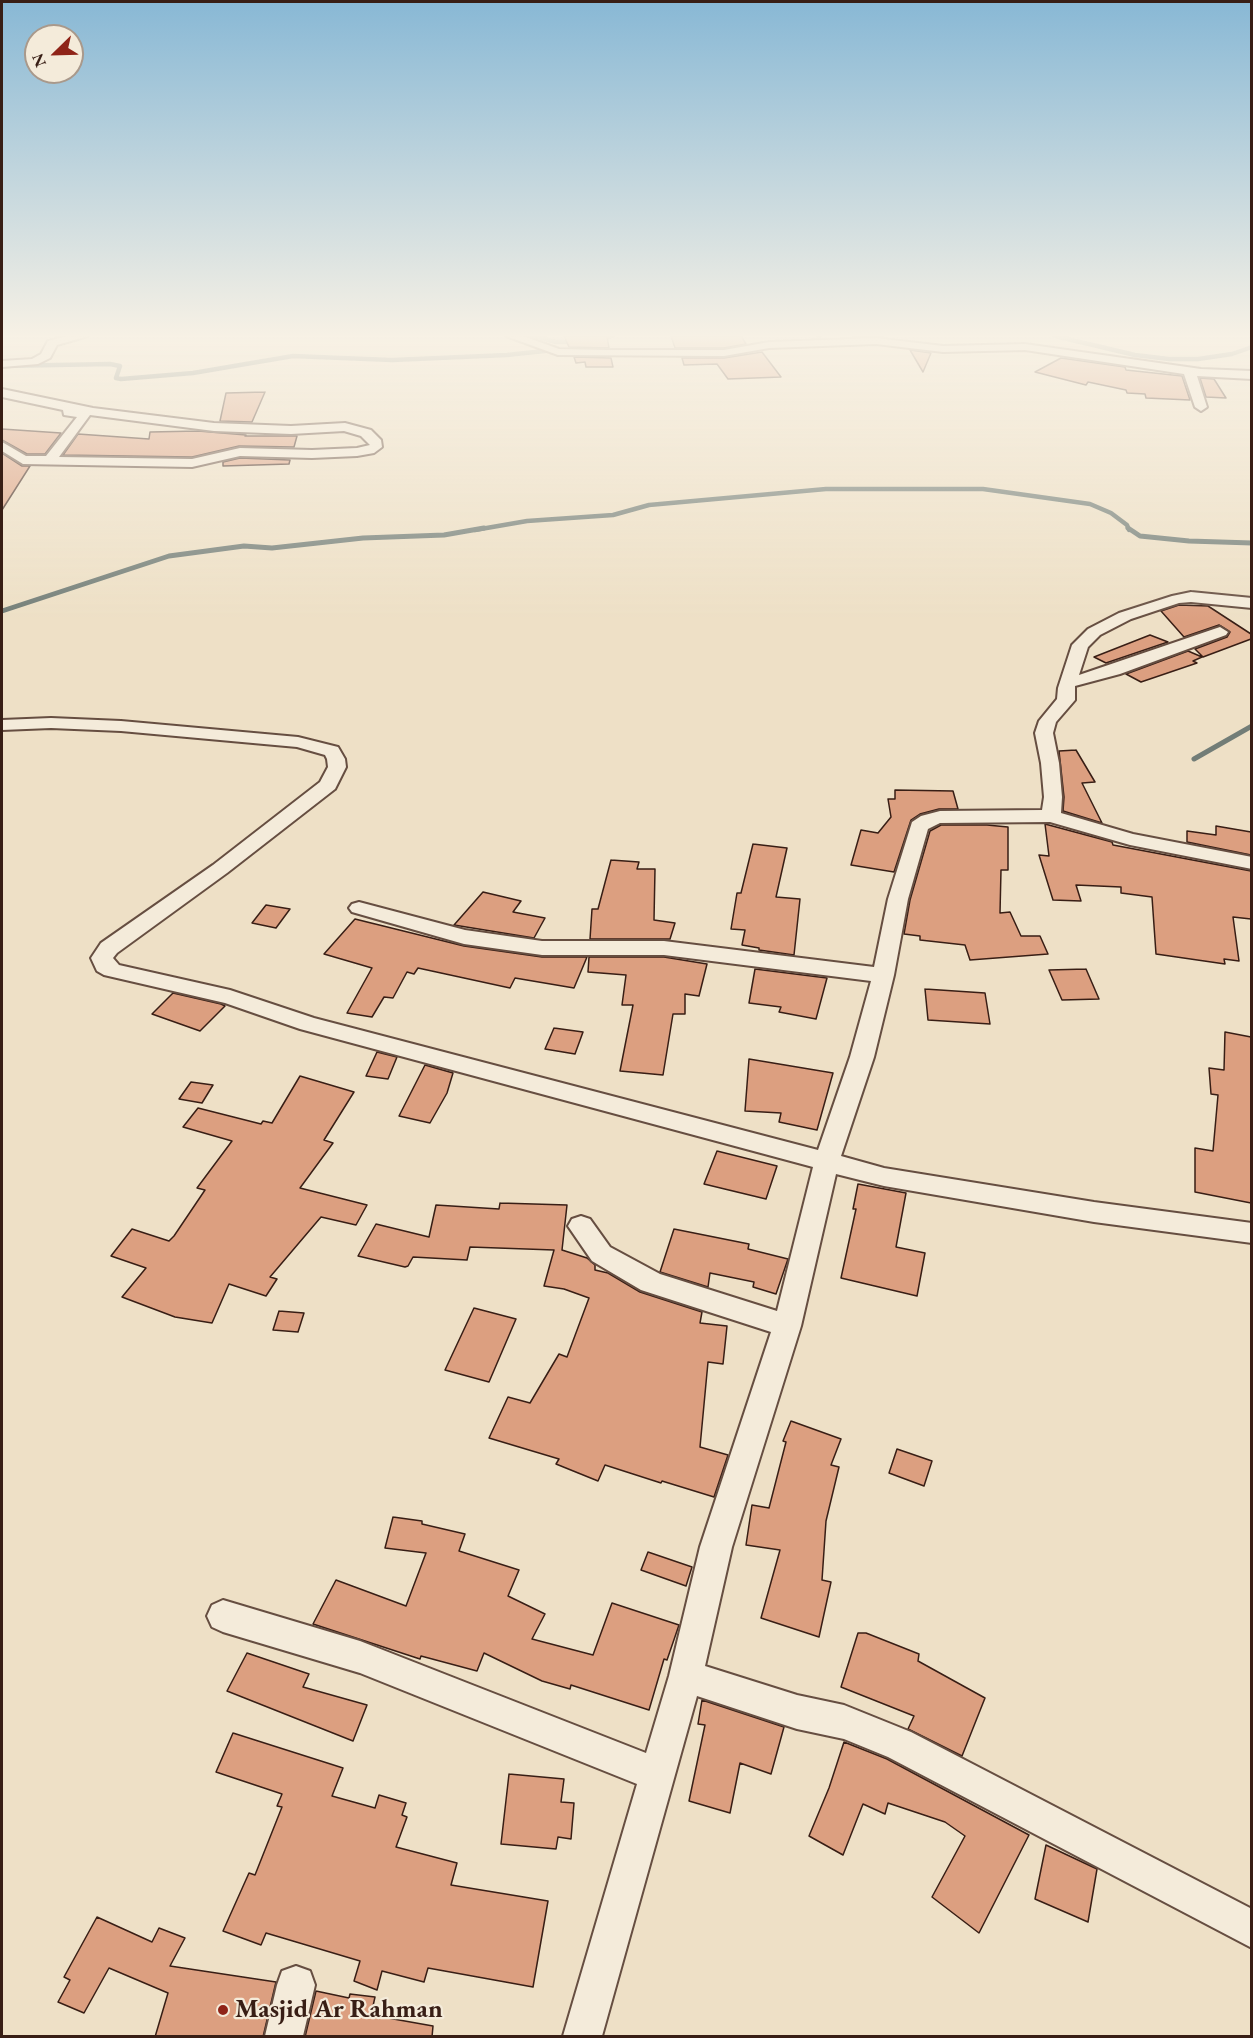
<!DOCTYPE html>
<style>
body{margin:0}
#map{position:relative;width:1253px;height:2038px;overflow:hidden;background:#eee0c6;font-family:"EB Garamond",serif}
canvas{display:block}
.frame{position:absolute;inset:0;border:3px solid #381e15;pointer-events:none}
.north{position:absolute;left:24px;top:24px;width:60px;height:60px;box-sizing:border-box;background:#f4ebda;border:2px solid #a9998b;border-radius:50%;rotate:247deg;font-size:16px;font-weight:700;line-height:24px;text-align:center;color:#381e15}
.north::after{content:'';display:block;margin:auto;width:21px;height:27px;background:#8f2418;clip-path:polygon(50% 0,100% 100%,50% 72%,0 100%)}
</style>
<div id="map">
<canvas width="1253" height="2038"></canvas>
<div class="frame"></div>
<div class="north">N</div>
</div>
<script>
const context = document.querySelector('canvas').getContext('2d');
context.lineJoin = 'round';
function toPath(rows) {
  const path = new Path2D();
  for (const r of rows) {
    path.moveTo(r[0], r[1]);
    for (let i = 2; i < r.length; i += 2) path.lineTo(r[i], r[i + 1]);
  }
  return path;
}
function stroke(path, color, width, dash) {
  context.strokeStyle = color;
  context.lineWidth = width;
  context.lineCap = dash ? 'butt' : 'round';
  context.setLineDash(dash || []);
  context.stroke(path);
}
function fill(path, color) {
  context.fillStyle = color;
  context.fill(path, 'evenodd');
}
function label(font, color, halo, rows, align = 'center') {
  context.font = font + ' "EB Garamond",serif';
  context.lineWidth = 4.5;
  context.setLineDash([]);
  context.textBaseline = 'middle';
  context.strokeStyle = halo;
  context.fillStyle = color;
  for (const [text, x, y, turn = 0] of rows) {
    context.save();
    context.translate(x, y);
    context.rotate((+turn || 0) * Math.PI / 180);
    context.textAlign = isNaN(turn) ? turn : align;
    if (halo) context.strokeText(text, 0, 0);
    context.fillText(text, 0, 0);
    context.restore();
  }
}
const streamFar1 = toPath([
 [535,336,556,342,575,342],
 [1055,336,1135,355,1169,359,1198,359,1232,354,1252,347],
 [598,340,612,336],
 [808,341,819,340,819,336],
 [2,366,110,364,120,366,116,378,121,379,193,373,293,356,392,360,507,355,554,350],
 [475,530,527,521,613,515,649,505,826,489,983,489,1090,504,1111,513,1127,525,1129,530]
]);
const stream = toPath([
 [1128,528,1140,536,1189,541,1252,543],
 [2,611,169,556,244,546,272,548,363,538,444,535,484,528],
 [1194,759,1252,726]
]);
const building = toPath([
 [564,336,607,336,609,348,569,347,564,336],
 [671,336,741,336,746,344,724,348,675,348,671,336],
 [910,350,931,353,923,372,910,350],
 [762,352,781,377,728,379,717,364,684,365,682,358,724,358,762,352],
 [574,357,611,358,613,367,586,367,585,362,576,363,574,357],
 [1061,358,1125,367,1126,370,1182,376,1190,400,1146,398,1145,394,1127,393,1126,390,1088,382,1086,385,1035,372,1061,358],
 [1200,378,1214,379,1226,398,1206,397,1200,378],
 [265,392,252,422,220,421,226,393,265,392],
 [2,429,61,433,45,454,27,454,2,440,2,429],
 [198,431,246,435,245,436,297,436,294,447,239,446,192,457,63,455,78,434,149,439,150,432,198,431],
 [2,453,22,466,30,466,2,510,2,453],
 [240,458,290,460,289,464,223,466,223,462,240,458],
 [1179,605,1208,606,1251,634,1251,639,1203,657,1195,649,1227,637,1230,632,1219,625,1184,637,1161,611,1179,605],
 [1150,635,1168,642,1106,663,1094,657,1150,635],
 [1188,651,1202,657,1193,661,1197,663,1141,682,1126,674,1188,651],
 [1076,750,1095,782,1082,783,1102,823,1063,811,1064,797,1059,751,1076,750],
 [895,790,953,791,958,809,939,809,920,814,911,820,894,872,851,865,861,830,878,833,891,817,888,799,895,799,895,790],
 [1045,824,1112,842,1113,845,1251,871,1251,919,1233,917,1239,961,1224,959,1225,964,1156,954,1152,897,1121,893,1121,887,1076,885,1081,901,1053,900,1039,855,1049,856,1045,824],
 [941,825,987,825,1008,827,1008,870,1001,870,1000,913,1010,912,1021,936,1040,936,1048,954,970,960,965,945,920,940,920,936,904,934,910,900,930,831,941,825],
 [1216,826,1251,832,1251,855,1187,842,1187,831,1216,835,1216,826],
 [753,844,787,848,776,897,800,899,794,955,759,950,759,948,742,945,745,930,731,929,737,893,741,893,753,844],
 [611,860,639,862,637,869,655,869,654,920,675,923,670,939,590,939,592,909,598,909,611,860],
 [483,892,521,901,513,912,545,918,534,938,454,925,483,892],
 [266,905,290,909,276,928,252,923,266,905],
 [355,919,464,946,542,957,587,957,574,988,515,978,510,988,418,968,414,974,407,972,393,998,384,997,372,1017,347,1013,372,968,324,954,355,919],
 [589,957,664,957,707,964,699,996,685,994,685,1014,673,1014,663,1075,620,1071,633,1005,622,1005,626,975,588,972,589,957],
 [755,969,827,978,816,1019,779,1012,781,1007,749,1003,755,969],
 [1086,969,1099,999,1062,1000,1049,970,1086,969],
 [925,989,985,993,990,1024,928,1020,925,989],
 [173,993,221,1004,225,1006,200,1031,152,1014,173,993],
 [554,1028,583,1032,575,1054,545,1049,554,1028],
 [1225,1032,1251,1037,1251,1203,1195,1192,1195,1148,1213,1151,1218,1095,1211,1094,1209,1068,1224,1070,1225,1032],
 [377,1052,397,1057,388,1079,366,1076,377,1052],
 [749,1059,833,1073,817,1130,779,1122,781,1113,745,1111,749,1059],
 [425,1065,453,1073,447,1093,430,1123,399,1116,425,1065],
 [300,1076,354,1092,324,1140,333,1143,300,1188,367,1205,356,1225,321,1217,270,1277,277,1279,266,1296,229,1284,212,1323,175,1317,122,1297,146,1268,111,1256,132,1229,169,1241,174,1236,205,1190,197,1188,232,1141,183,1127,198,1108,261,1124,263,1121,272,1123,300,1076],
 [191,1082,213,1085,202,1103,179,1099,191,1082],
 [717,1151,777,1166,766,1199,704,1184,717,1151],
 [858,1184,906,1193,896,1247,925,1253,917,1296,841,1278,856,1209,853,1209,858,1184],
 [500,1203,567,1205,562,1250,587,1258,595,1265,595,1270,608,1273,640,1292,702,1312,700,1323,727,1326,723,1364,708,1362,700,1447,728,1455,714,1497,662,1481,661,1483,605,1465,598,1481,556,1464,559,1459,489,1438,508,1397,530,1403,559,1354,567,1357,589,1298,564,1289,544,1286,554,1250,470,1247,467,1260,413,1257,408,1266,405,1267,358,1256,376,1224,429,1237,436,1205,499,1209,500,1203],
 [674,1229,749,1244,748,1249,788,1259,776,1294,753,1287,754,1282,710,1273,708,1287,660,1272,674,1229],
 [474,1308,516,1319,489,1382,445,1370,474,1308],
 [279,1311,304,1313,298,1332,273,1330,279,1311],
 [791,1421,841,1439,831,1465,839,1467,826,1521,822,1580,831,1582,819,1637,761,1618,780,1550,746,1545,752,1505,769,1508,786,1442,783,1441,791,1421],
 [897,1449,932,1461,924,1486,889,1473,897,1449],
 [393,1517,422,1521,422,1524,465,1534,459,1551,519,1570,508,1596,545,1614,532,1639,593,1655,612,1603,679,1625,667,1660,664,1659,649,1710,571,1685,570,1689,542,1681,484,1653,477,1671,421,1656,420,1659,313,1624,336,1580,406,1606,426,1553,385,1548,393,1517],
 [648,1552,692,1567,686,1586,641,1570,648,1552],
 [858,1633,866,1633,919,1654,918,1661,985,1698,962,1756,908,1729,914,1716,841,1687,858,1633],
 [247,1653,309,1674,303,1687,367,1705,353,1741,227,1691,247,1653],
 [702,1700,784,1727,771,1774,740,1763,730,1813,689,1801,705,1725,698,1724,702,1700],
 [233,1733,343,1768,332,1796,375,1808,379,1795,406,1803,402,1815,407,1817,396,1847,457,1863,451,1885,548,1901,533,1987,428,1968,424,1982,382,1971,377,1990,354,1981,360,1961,266,1933,261,1945,223,1931,249,1873,255,1875,282,1807,277,1806,282,1794,216,1772,233,1733],
 [844,1742,887,1759,1029,1835,979,1933,932,1897,965,1836,945,1822,888,1803,885,1814,863,1804,843,1855,809,1836,829,1788,844,1742],
 [509,1774,564,1779,561,1802,574,1803,571,1839,558,1837,556,1849,501,1844,509,1774],
 [1046,1845,1097,1869,1088,1922,1035,1899,1046,1845],
 [97,1917,152,1942,159,1928,185,1938,170,1966,276,1982,263,2037,155,2037,168,1993,109,1968,84,2013,58,2002,70,1980,64,1977,97,1917],
 [316,1991,349,1998,350,1994,375,1997,371,2015,433,2026,432,2037,305,2037,316,1991]
]);
const minor = toPath([
 [67,336,88,336,57,345,50,358,38,364,2,367,2,361,32,359,41,354,48,341,67,336],
 [506,336,523,336,559,349,607,350,724,350,769,342,876,338,943,346,1025,344,1201,369,1252,371,1252,379,1197,376,1207,407,1201,411,1195,407,1184,374,1025,350,943,352,876,344,769,348,724,356,558,355,506,336],
 [2,389,93,408,214,423,291,426,345,423,371,430,381,440,382,447,374,453,357,456,312,458,240,456,192,467,23,464,2,451,2,442,26,456,46,456,77,417,64,415,63,410,2,397,2,389],
 [90,415,214,431,291,434,344,431,361,436,370,445,357,448,312,450,240,448,192,459,59,457,90,415],
 [1191,592,1252,598,1252,608,1191,602,1179,603,1131,619,1100,635,1088,647,1079,675,1214,629,1220,627,1228,632,1226,635,1120,674,1075,686,1075,700,1056,722,1053,733,1059,763,1062,797,1061,813,1133,834,1252,857,1252,869,1130,845,1050,822,940,823,928,829,908,899,894,975,874,1057,841,1156,884,1168,1094,1202,1252,1223,1252,1243,1094,1222,884,1186,836,1174,801,1326,732,1547,705,1666,797,1695,844,1705,911,1732,1252,1909,1252,1948,888,1757,844,1739,797,1729,697,1696,602,2036,563,2036,637,1784,360,1673,223,1632,212,1627,207,1616,212,1605,223,1600,360,1641,646,1753,669,1676,700,1547,771,1332,641,1290,592,1261,568,1226,572,1219,581,1216,590,1219,610,1247,660,1274,777,1311,813,1167,300,1029,225,1003,104,975,97,971,91,958,101,943,213,865,320,782,328,767,327,759,325,755,297,747,121,731,51,728,2,730,2,720,51,718,121,721,298,737,338,747,345,759,346,767,335,789,227,873,117,953,113,958,119,965,230,990,314,1018,818,1150,850,1057,871,981,664,955,542,955,464,944,352,912,349,908,352,904,359,902,465,930,542,941,664,941,874,967,888,899,912,822,921,816,940,811,1042,810,1044,797,1041,763,1035,733,1039,721,1057,699,1058,688,1072,645,1088,629,1119,613,1172,596,1191,592],
 [296,1966,310,1971,315,1985,303,2036,265,2036,277,1985,282,1971,296,1966]
]);
const markers = [
 [223,2010,6,"#8f2418"]
];
const nearPoinames = [
 ["Masjid Ar Rahman",235,2010]
];
stroke(streamFar1, '#727d77', 4.5);
stroke(stream, '#727d77', 5);
fill(building, '#dc9f80');
stroke(building, '#381e15', 1.5);
stroke(minor, '#664e41', 4);
fill(minor, '#f4ebda');
const sky = context.createLinearGradient(0, 0, 0, 622);
sky.addColorStop(0, '#88b8d5');
sky.addColorStop(0.54, '#f7f1e5');
sky.addColorStop(1, '#f7f1e500');
context.fillStyle = sky;
context.fillRect(0, 0, 1253, 622);
for (const [x, y, r, color] of markers) {
  const dot = new Path2D();
  dot.arc(x, y, r, 0, 2 * Math.PI);
  context.fillStyle = color;
  context.fill(dot);
  stroke(dot, '#f4ebda', 2);
}
label('bold 26px', '#381e15', '#f4ebda', nearPoinames, 'left');
</script>
